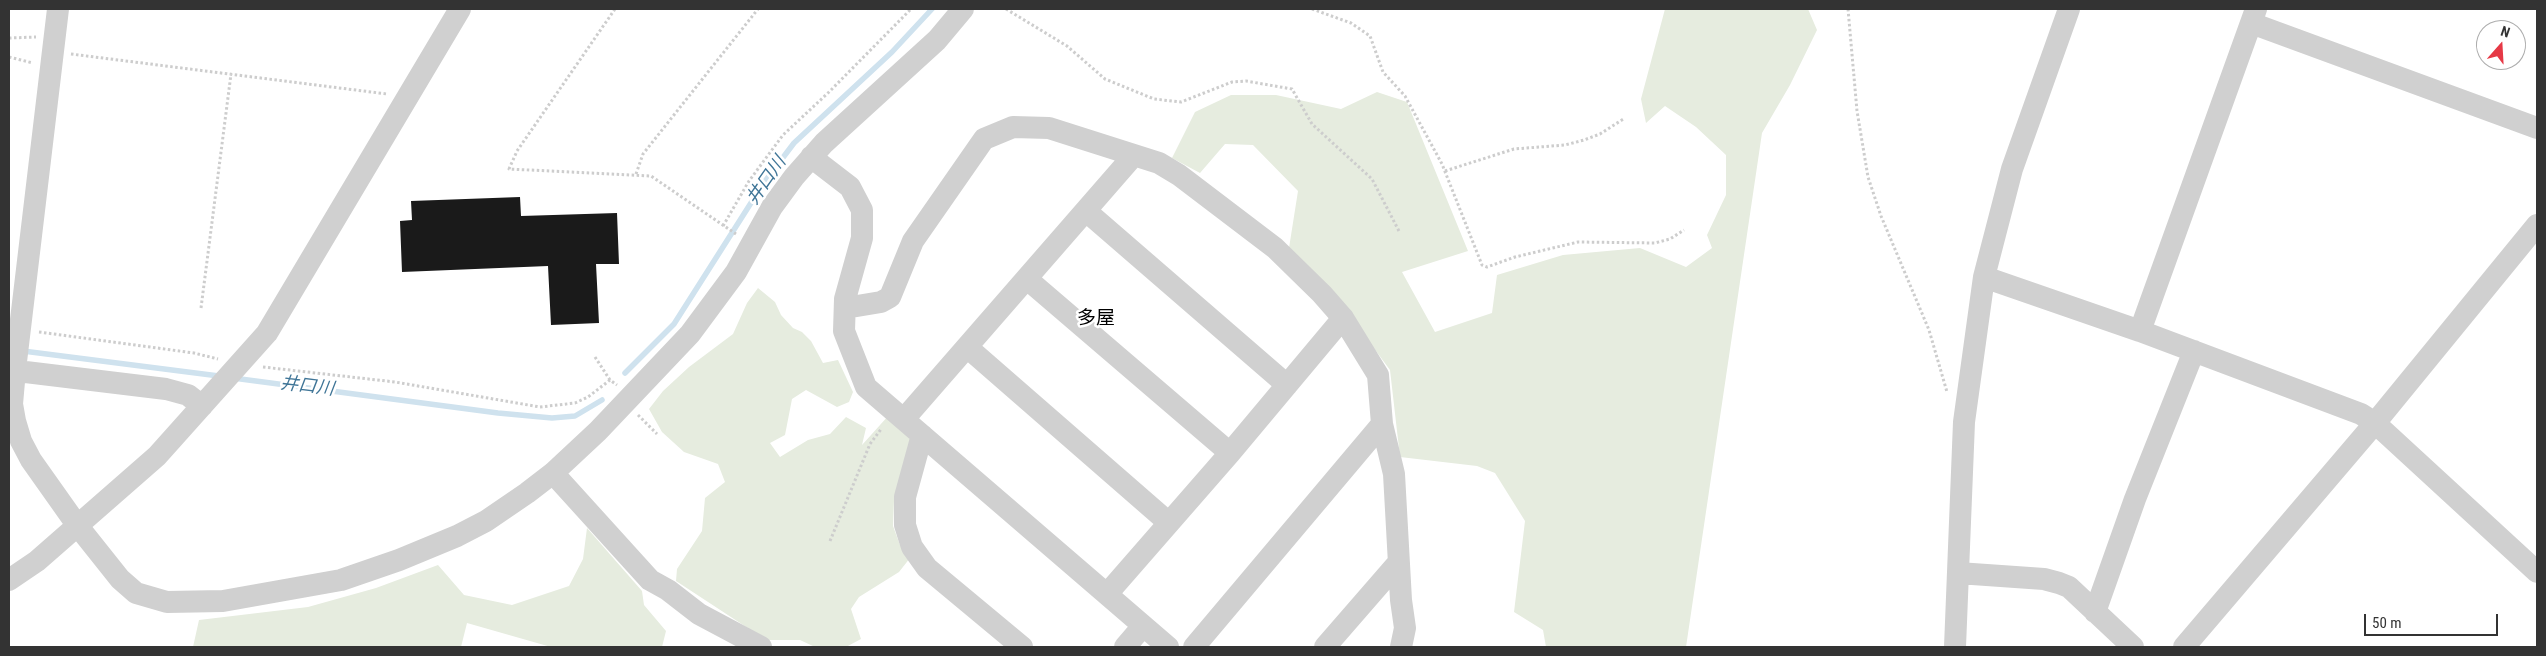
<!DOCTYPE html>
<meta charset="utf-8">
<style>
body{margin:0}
#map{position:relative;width:2546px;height:656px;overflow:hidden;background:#fff;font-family:"Roboto Condensed",sans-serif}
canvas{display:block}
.frame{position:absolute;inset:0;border:10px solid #333;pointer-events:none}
.north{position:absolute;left:2476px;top:20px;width:50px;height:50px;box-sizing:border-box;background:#fff;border:1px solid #adadad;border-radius:50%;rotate:19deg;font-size:14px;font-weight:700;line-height:20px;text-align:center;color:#333}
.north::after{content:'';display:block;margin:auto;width:18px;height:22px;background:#e63946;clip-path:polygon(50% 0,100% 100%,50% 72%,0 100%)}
.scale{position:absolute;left:2364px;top:614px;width:134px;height:22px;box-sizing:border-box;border:2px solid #333;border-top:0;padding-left:6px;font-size:15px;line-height:18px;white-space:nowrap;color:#333;-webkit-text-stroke:4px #fff;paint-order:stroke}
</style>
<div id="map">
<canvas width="2546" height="656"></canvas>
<div class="frame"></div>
<div class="north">N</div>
<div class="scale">50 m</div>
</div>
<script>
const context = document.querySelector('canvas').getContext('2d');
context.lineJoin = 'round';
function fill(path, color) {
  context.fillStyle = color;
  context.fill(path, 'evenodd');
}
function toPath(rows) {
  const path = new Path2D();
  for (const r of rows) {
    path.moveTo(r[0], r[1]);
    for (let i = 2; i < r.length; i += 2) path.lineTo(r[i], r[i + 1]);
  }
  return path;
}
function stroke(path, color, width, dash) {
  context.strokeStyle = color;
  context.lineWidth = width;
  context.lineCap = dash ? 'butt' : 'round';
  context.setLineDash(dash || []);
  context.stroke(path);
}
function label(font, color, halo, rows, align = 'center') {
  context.font = font + ' "Roboto Condensed","Noto Sans JP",sans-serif';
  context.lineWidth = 5;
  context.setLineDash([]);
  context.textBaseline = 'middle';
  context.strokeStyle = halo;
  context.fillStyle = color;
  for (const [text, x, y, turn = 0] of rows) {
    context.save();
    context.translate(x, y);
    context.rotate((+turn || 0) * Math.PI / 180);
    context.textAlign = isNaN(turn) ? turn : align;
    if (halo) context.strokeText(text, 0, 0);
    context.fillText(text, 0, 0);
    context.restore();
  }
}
const green = toPath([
 [1665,9,1808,9,1817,30,1790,85,1762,133,1686,647,1546,647,1543,630,1514,612,1525,521,1495,473,1477,466,1400,457,1390,370,1345,309,1289,248,1298,191,1253,145,1225,144,1200,173,1172,158,1195,112,1231,95,1276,95,1341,109,1377,92,1407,102,1468,251,1402,272,1435,332,1492,313,1497,275,1563,255,1640,248,1686,267,1712,248,1707,235,1726,195,1726,155,1696,127,1665,106,1646,123,1641,99],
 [758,288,775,302,781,315,793,328,802,332,811,341,823,363,838,360,853,392,849,402,837,407,806,390,792,399,785,435,770,443,780,457,808,440,830,434,846,417,866,428,862,445,889,415,912,441,894,501,893,526,900,545,910,558,899,572,859,597,851,609,861,639,846,647,815,647,800,640,766,640,676,581,677,569,702,531,705,498,725,482,718,464,684,452,662,432,649,409,663,391,689,367,733,334,747,303],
 [587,528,642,591,644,605,666,631,662,647,551,647,467,623,461,647,193,647,199,620,308,607,376,588,438,565,464,595,512,605,569,586,583,559]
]);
const stream = toPath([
 [23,351,219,376],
 [625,373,674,324,763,184,794,143,892,52,932,9],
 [233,378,498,413,552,418,575,416,602,400]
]);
const building = toPath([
 [520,197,521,216,617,213,619,264,596,264,599,323,551,325,548,266,402,272,400,221,412,220,411,201]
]);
const path = toPath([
 [615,9,517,151,509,169,651,176,736,234],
 [1006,9,1067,46,1105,79,1154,99,1181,102,1232,82,1246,81,1292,89,1312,124,1372,179,1400,233],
 [1312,9,1351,23,1370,36,1383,72,1405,96,1442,164,1482,265,1487,267,1515,257,1578,242,1655,243,1670,239,1684,230],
 [1848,9,1857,111,1868,177,1881,216,1929,330,1947,392],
 [9,38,36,37],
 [71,54,387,94],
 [9,57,33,63],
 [1445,171,1514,149,1565,145,1584,140,1600,134,1625,118],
 [636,174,643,154,758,9],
 [723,226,749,181,783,135,829,92,911,9],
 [201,308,231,74],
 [39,332,194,353,218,359],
 [595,357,610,380,617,385],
 [263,367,395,382,540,407,575,403,588,397,610,380],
 [638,415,657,434],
 [830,541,870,444,882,428]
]);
const minor = toPath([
 [58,9,15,370,12,404,15,421,21,441,31,460,77,525,120,579,136,593,167,602,223,601,341,580,399,560,457,536,486,521,527,493,553,473,598,431,690,334,736,272,772,207,794,177,824,143,937,40,963,9],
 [2251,23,2537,128],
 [811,157,850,187,862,210,862,238,845,299,844,331,866,387,1168,647],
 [1086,211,1287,385],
 [1984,277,2140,331,2361,414,2375,423,2537,572],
 [1027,279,1230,453],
 [845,308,881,302,890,297,913,241,984,139,1013,127,1049,128,1159,163,1179,175,1275,248,1322,294,1343,318,1378,375,1382,424,1394,474,1401,600,1405,628,1401,647],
 [2140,331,2256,9],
 [967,347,1169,523],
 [9,370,166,389,188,395,202,406],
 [904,419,1134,155],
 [922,435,905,497,905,525,912,547,927,568,1022,647],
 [553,473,650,580,668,590,699,614,761,647],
 [1958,573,2044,579,2059,583,2069,587,2133,647],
 [9,580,37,561,157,456,267,333,460,9],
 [1107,594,1230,453,1343,318],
 [2095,612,2135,499,2194,351],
 [1125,647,1143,626],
 [1194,647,1382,424],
 [1325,647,1398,563],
 [1955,647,1964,422,1984,277,2012,169,2069,9],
 [2184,647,2375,423,2537,225]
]);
const waterNames = [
 ["井口川",767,181,-55],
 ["井口川",307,387,7]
];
const quarterNames = [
 ["多屋",1096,319]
];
fill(green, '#e6ecdf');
stroke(stream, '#cfe2ee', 5.5);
fill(building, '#1a1a1a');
stroke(path, '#cdcdcd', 3, [2.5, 2.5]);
stroke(minor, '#d0d0d0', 22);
label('italic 18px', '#3f7597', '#fff', waterNames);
label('19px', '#000', '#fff', quarterNames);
</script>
